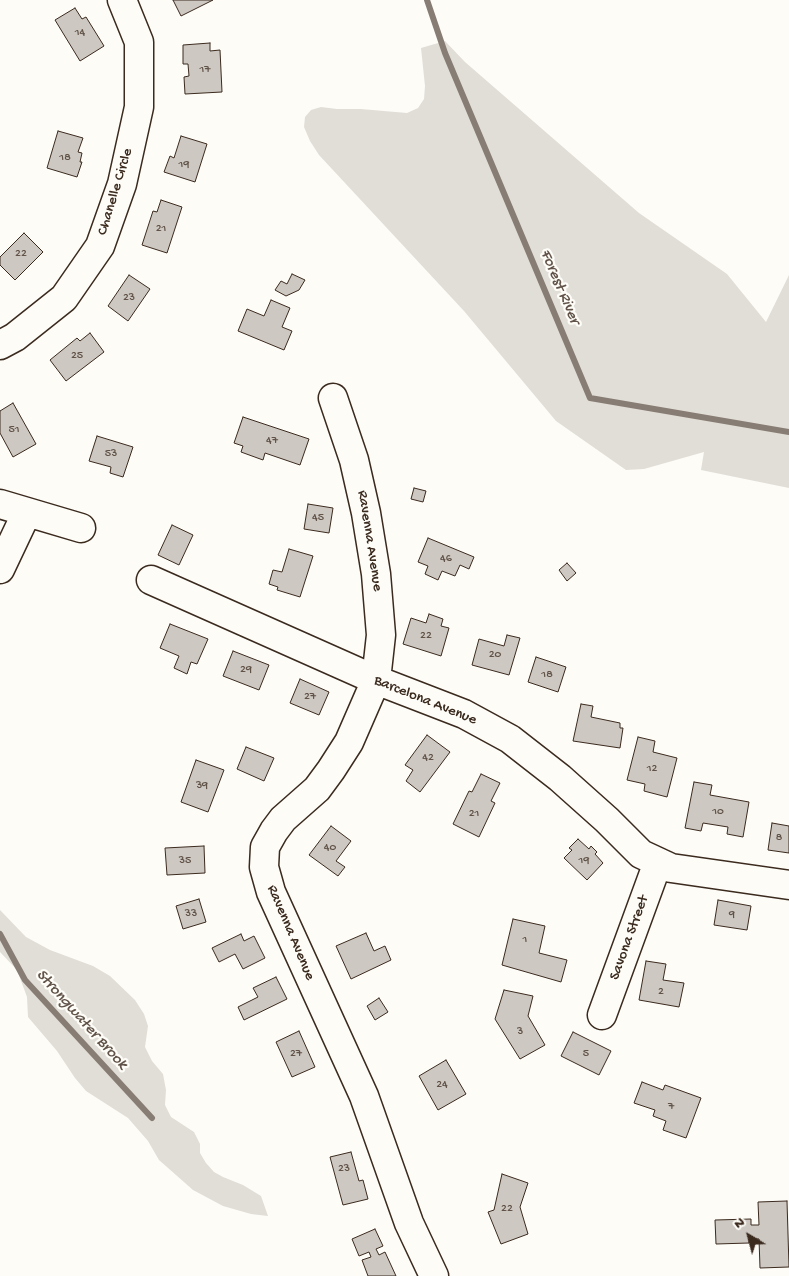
<!DOCTYPE html>
<style>
body{margin:0}
#map{position:relative;width:789px;height:1276px;overflow:hidden;background:#fdfcf7;font-family:"Gochi Hand",sans-serif}
canvas{display:block}
.north{position:absolute;left:724px;top:1211px;width:50px;height:50px;-webkit-text-stroke:4px #fdfcf7;paint-order:stroke;rotate:323deg;font-size:14px;font-weight:700;line-height:20px;text-align:center;color:#3b2a1e}
.north::after{content:'';display:block;margin:auto;width:18px;height:22px;background:#3b2a1e;clip-path:polygon(50% 0,100% 100%,50% 72%,0 100%)}
</style>
<div id="map">
<canvas width="789" height="1276"></canvas>
<div class="north">N</div>
</div>
<script>
const context = document.querySelector('canvas').getContext('2d');
context.lineJoin = 'round';
function fill(path, color) {
  context.fillStyle = color;
  context.fill(path, 'evenodd');
}
function toPath(rows) {
  const path = new Path2D();
  for (const r of rows) {
    path.moveTo(r[0], r[1]);
    for (let i = 2; i < r.length; i += 2) path.lineTo(r[i], r[i + 1]);
  }
  return path;
}
function stroke(path, color, width, dash) {
  context.strokeStyle = color;
  context.lineWidth = width;
  context.lineCap = dash ? 'butt' : 'round';
  context.setLineDash(dash || []);
  context.stroke(path);
}
function label(font, color, halo, rows, align = 'center') {
  context.font = font + ' "Gochi Hand",sans-serif';
  context.lineWidth = 4.5;
  context.setLineDash([]);
  context.textBaseline = 'middle';
  context.strokeStyle = halo;
  context.fillStyle = color;
  for (const [text, x, y, turn = 0] of rows) {
    context.save();
    context.translate(x, y);
    context.rotate((+turn || 0) * Math.PI / 180);
    context.textAlign = isNaN(turn) ? turn : align;
    if (halo) context.strokeText(text, 0, 0);
    context.fillText(text, 0, 0);
    context.restore();
  }
}
const green = toPath([
 [445,41,465,62,639,213,727,274,766,322,789,275,789,488,701,470,704,452,644,469,626,470,556,421,464,311,319,155,310,141,304,127,305,117,311,110,321,107,337,109,361,109,407,113,418,108,424,99,425,86,421,48],
 [0,910,26,937,50,950,93,966,110,976,135,1000,144,1014,148,1026,145,1047,152,1061,163,1074,166,1090,165,1105,171,1117,194,1132,200,1144,200,1153,206,1163,214,1172,223,1177,243,1185,261,1196,268,1216,251,1214,223,1206,193,1190,159,1160,148,1141,128,1118,86,1091,75,1078,57,1051,28,1017,27,997,17,970,0,952]
]);
const stream = toPath([
 [427,0,445,53,590,398,789,432],
 [0,934,25,980,152,1118]
]);
const building = toPath([
 [173,0,213,0,181,16,173,0],
 [75,8,82,19,86,17,104,46,80,61,55,20,75,8],
 [210,43,210,51,220,50,222,92,185,94,184,77,189,76,188,64,183,64,183,45,210,43],
 [58,131,83,138,78,152,82,153,80,162,82,162,77,177,47,168,58,131],
 [181,136,207,144,195,182,164,172,170,156,174,158,181,136],
 [161,200,182,207,167,253,142,245,153,211,157,212,161,200],
 [24,233,43,252,15,280,0,265,0,257,24,233],
 [292,274,305,280,299,290,286,296,275,290,281,281,287,284,292,274],
 [129,275,150,289,128,321,108,306,129,275],
 [271,300,290,308,282,327,292,331,284,350,238,331,247,309,264,316,271,300],
 [90,333,104,352,66,381,50,360,77,338,80,341,90,333],
 [13,403,36,444,13,457,0,433,0,411,13,403],
 [243,417,309,439,300,465,265,453,263,460,241,452,243,446,234,443,243,417],
 [97,436,133,447,123,477,110,473,111,467,89,461,97,436],
 [414,488,426,491,423,502,411,499,414,488],
 [308,504,333,508,329,533,304,529,308,504],
 [172,525,193,535,179,565,158,555,172,525],
 [428,538,474,557,469,569,460,565,455,576,442,571,438,580,425,574,428,566,418,562,428,538],
 [289,549,313,556,300,597,277,590,278,587,269,584,273,570,282,572,289,549],
 [567,563,576,573,567,581,559,570,567,563],
 [429,614,443,619,441,626,449,628,441,656,403,644,411,618,426,623,429,614],
 [170,624,208,639,197,664,191,662,187,674,174,668,179,656,160,648,170,624],
 [507,635,520,638,509,675,472,665,479,639,504,646,507,635],
 [233,651,269,665,259,690,223,676,233,651],
 [536,657,566,667,558,692,528,682,536,657],
 [300,679,329,692,319,715,290,703,300,679],
 [581,704,593,706,591,717,620,723,620,728,623,728,620,748,573,741,581,704],
 [427,735,450,752,420,792,406,781,413,770,405,765,427,735],
 [638,737,655,741,653,752,677,758,667,797,644,791,645,784,627,780,638,737],
 [246,747,274,758,264,781,237,769,246,747],
 [196,760,224,770,208,812,181,802,196,760],
 [481,774,500,783,491,801,495,803,479,837,453,824,469,791,472,792,481,774],
 [694,782,712,785,710,795,749,802,743,837,727,834,728,827,703,823,701,831,685,828,694,782],
 [772,823,789,826,789,853,768,850,772,823],
 [331,826,351,841,336,861,345,867,338,876,309,855,331,826],
 [578,839,589,849,591,846,597,852,595,854,603,863,587,880,564,858,572,850,569,848,578,839],
 [204,846,205,873,167,875,165,848,204,846],
 [199,899,206,922,183,929,176,906,199,899],
 [718,900,751,906,747,930,714,925,718,900],
 [513,919,545,926,539,953,567,960,561,982,502,965,513,919],
 [366,933,374,951,385,946,391,960,351,979,336,946,366,933],
 [241,934,244,941,254,936,265,958,243,969,235,954,219,962,212,948,241,934],
 [646,961,666,964,663,980,684,983,679,1007,639,1000,646,961],
 [276,977,287,999,244,1020,238,1007,258,997,253,988,276,977],
 [504,990,533,996,528,1016,545,1045,520,1059,495,1019,504,990],
 [379,998,388,1012,375,1020,367,1006,379,998],
 [299,1031,315,1067,292,1077,276,1042,299,1031],
 [573,1032,611,1051,599,1075,561,1056,573,1032],
 [446,1060,466,1094,438,1110,419,1076,446,1060],
 [642,1082,663,1090,665,1085,701,1098,686,1138,663,1130,666,1121,653,1116,655,1110,634,1103,642,1082],
 [351,1152,359,1181,363,1180,368,1199,343,1205,330,1157,351,1152],
 [502,1174,528,1183,520,1207,528,1234,501,1244,488,1212,494,1210,502,1174],
 [787,1201,789,1267,760,1268,759,1239,749,1239,749,1243,716,1244,715,1220,751,1219,751,1225,759,1225,758,1202,787,1201],
 [375,1229,383,1246,376,1249,379,1255,385,1252,396,1276,368,1276,362,1260,371,1257,369,1252,359,1256,352,1239,375,1229]
]);
const minor = toPath([
 [0,345,15,337,64,298,100,246,122,184,139,107,139,42,122,0],
 [333,398,354,460,366,513,376,574,381,635,376,680,349,742,331,770,317,789,283,819,274,831,265,847,264,867,271,892,364,1096,409,1223,434,1276],
 [0,504,81,528],
 [0,569,27,512],
 [151,580,376,680,464,714,510,739,560,778,607,820,641,854,671,868,789,885],
 [602,1015,658,862]
]);
const numberNames = [
 ["14",80,33],
 ["17",205,70],
 ["18",65,158],
 ["19",184,165],
 ["21",161,229],
 ["22",21,254],
 ["23",129,298],
 ["25",77,356],
 ["51",14,430],
 ["47",272,441],
 ["53",111,454],
 ["45",318,518],
 ["46",446,559],
 ["22",426,636],
 ["20",495,655],
 ["29",246,670],
 ["18",547,675],
 ["27",310,697],
 ["42",428,758],
 ["12",652,769],
 ["39",202,786],
 ["10",718,812],
 ["21",474,814],
 ["8",779,838],
 ["40",330,848],
 ["35",185,861],
 ["19",584,861],
 ["33",191,914],
 ["9",732,915],
 ["1",525,940],
 ["2",661,992],
 ["3",520,1032],
 ["27",296,1054],
 ["5",586,1054],
 ["24",442,1085],
 ["7",671,1107],
 ["23",344,1169],
 ["22",507,1209]
];
const streetNames = [
 ["Chanelle Circle",116,192,-73],
 ["Ravenna Avenue",369,541,81],
 ["Barcelona Avenue",425,701,22],
 ["Ravenna Avenue",290,933,67],
 ["Savona Street",630,938,-70]
];
const waterNames = [
 ["Forest River",559,287,67],
 ["Strongwater Brook",81,1020,48]
];
fill(green, '#e1ded7');
stroke(stream, '#887d74', 6);
fill(building, '#cdc8c2');
stroke(building, '#3b2a1e', 1);
stroke(minor, '#3b2a1e', 31);
stroke(minor, '#fdfcf7', 28);
label('12px', '#605247', null, numberNames);
label('15px', '#3b2a1e', '#fdfcf7', streetNames);
label('italic 16px', '#615349', '#fdfcf7', waterNames);
</script>
